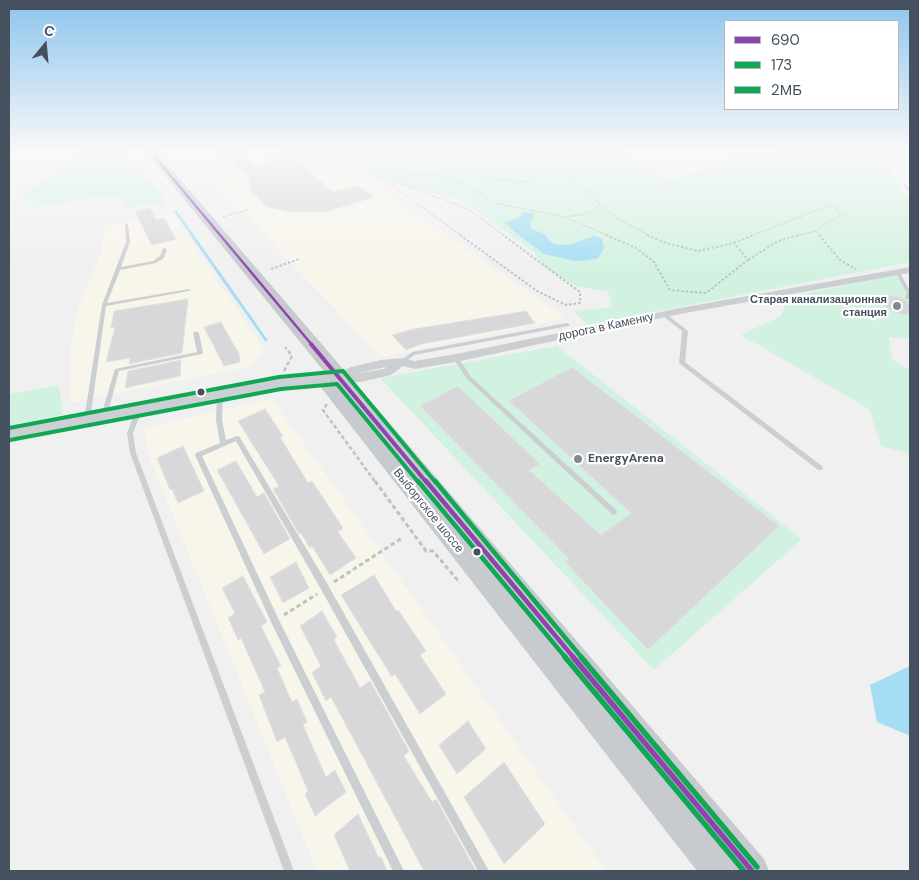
<!DOCTYPE html>
<meta charset="utf-8">
<style>
body{margin:0}
#map{position:relative;width:919px;height:880px;overflow:hidden;background:#f1f0f0;font-family:"DM Sans",sans-serif}
canvas{display:block}
.frame{position:absolute;inset:0;border:10px solid #45515f;pointer-events:none}
.legend{position:absolute;left:724px;top:20px;width:175px;height:90px;box-sizing:border-box;background:#fff;border:1px solid #b5b9bf;margin:0;padding:6px 9px;list-style:none;font-size:15px;color:#45515f}
.legend li{display:flex;align-items:center;gap:10px;height:25px}
.legend b{width:25px;border:1px solid #b5b9bf}
.north{position:absolute;left:20px;top:20px;width:50px;height:50px;-webkit-text-stroke:4px #fff;paint-order:stroke;rotate:17deg;font-size:14px;font-weight:700;line-height:20px;text-align:center;color:#45515f}
.north::after{content:'';display:block;margin:auto;width:18px;height:22px;background:#45515f;clip-path:polygon(50% 0,100% 100%,50% 72%,0 100%)}
</style>
<div id="map">
<canvas width="919" height="880"></canvas>
<div class="frame"></div>
<ul class="legend">
<li><b style="height:6px;background:#8e44ad"></b>690</li>
<li><b style="height:6px;background:#10a855"></b>173</li>
<li><b style="height:6px;background:#10a855"></b>2МБ</li>
</ul>
<div class="north">С</div>
</div>
<script>
const context = document.querySelector('canvas').getContext('2d');
context.lineJoin = 'round';
function fill(path, color) {
  context.fillStyle = color;
  context.fill(path, 'evenodd');
}
function toPath(rows) {
  const path = new Path2D();
  for (const r of rows) {
    path.moveTo(r[0], r[1]);
    for (let i = 2; i < r.length; i += 2) path.lineTo(r[i], r[i + 1]);
  }
  return path;
}
function stroke(path, color, width, dash) {
  context.strokeStyle = color;
  context.lineWidth = width;
  context.lineCap = dash ? 'butt' : 'round';
  context.setLineDash(dash || []);
  context.stroke(path);
}
function label(font, color, halo, rows, align = 'center') {
  context.font = font + ' "DM Sans",sans-serif';
  context.lineWidth = 4.5;
  context.setLineDash([]);
  context.textBaseline = 'middle';
  context.strokeStyle = halo;
  context.fillStyle = color;
  for (const [text, x, y, turn = 0] of rows) {
    context.save();
    context.translate(x, y);
    context.rotate((+turn || 0) * Math.PI / 180);
    context.textAlign = isNaN(turn) ? turn : align;
    if (halo) context.strokeText(text, 0, 0);
    context.fillText(text, 0, 0);
    context.restore();
  }
}
const commercial = toPath([
 [289,150,325,150,566,318,381,357,208,176,240,163],
 [173,214,265,351,252,366,70,403,71,344,78,307,101,254,105,226],
 [272,399,381,552,606,871,317,871,149,456,144,428]
]);
const green = toPath([
 [83,150,123,150,160,191,166,202,157,205,148,202,128,208,123,200,107,196,37,207,21,197],
 [326,150,621,150,668,179,717,166,716,162,737,154,765,154,776,152,775,150,910,150,910,168,901,164,893,165,891,173,902,192,910,198,910,262,588,325,573,311,612,307,608,292,576,286,545,268,533,251,461,200,384,181,354,161],
 [66,159,62,166,9,171,9,165],
 [895,275,910,290,910,339,889,337,892,359,910,371,910,454,881,446,869,409,741,335,781,316,788,297],
 [557,346,802,539,654,670,380,378],
 [59,385,63,415,9,425,9,394]
]);
const water = toPath([
 [524,212,533,213,534,216,530,224,532,229,544,234,550,241,557,245,568,245,595,236,602,239,604,248,598,258,589,260,575,261,544,254,516,233,505,222,518,218],
 [910,666,910,734,908,735,877,722,870,685]
]);
const streamFar1 = toPath([
 [176,212,193,236]
]);
const stream = toPath([
 [192,235,266,340]
]);
const building = toPath([
 [219,150,239,150,256,167,291,155,333,192,358,185,374,197,325,212,291,212,266,206,251,191,249,178,219,150],
 [150,208,156,220,164,218,176,239,152,245,135,212,150,208],
 [884,295,900,297,910,303,910,313,904,315,887,309,879,301,884,295],
 [188,299,182,353,129,364,130,358,106,362,115,327,111,328,114,311,188,299],
 [526,311,535,323,422,344,406,350,392,335,414,329,526,311],
 [221,322,239,354,240,362,224,366,204,327,221,322],
 [181,360,180,376,125,388,128,371,181,360],
 [572,367,779,526,648,650,565,562,569,559,420,406,458,386,540,464,529,470,601,535,631,513,509,401,572,367],
 [265,409,283,436,280,437,308,483,312,481,343,528,338,532,356,558,330,575,312,546,310,548,301,533,299,534,273,489,279,486,238,421,265,409],
 [183,446,204,491,178,503,172,489,170,490,157,458,183,446],
 [236,461,257,497,264,493,290,539,264,554,217,470,236,461],
 [296,562,309,588,283,603,270,577,296,562],
 [374,575,396,611,398,610,426,651,420,655,446,694,420,714,395,674,392,677,341,595,374,575],
 [243,576,267,622,261,626,281,666,277,668,292,702,297,699,307,722,303,725,326,777,335,770,346,792,315,816,305,794,308,791,285,737,277,742,259,695,265,692,241,638,238,640,228,618,235,613,222,588,243,576],
 [322,611,337,637,334,640,360,688,370,681,409,751,404,756,432,802,436,799,476,871,424,871,331,697,326,701,312,673,321,666,300,626,322,611],
 [468,721,486,749,457,774,439,745,468,721],
 [504,762,545,824,504,864,464,797,504,762],
 [358,814,379,858,381,857,387,871,350,871,334,835,358,814]
]);
const pathFar3 = toPath([
 [350,150,349,159,397,189,462,236],
 [357,150,397,169,417,175,442,176,472,188,494,203,566,217,585,214,597,209,599,203,593,195,573,183,560,160,568,150],
 [441,150,486,179,528,182,542,170,542,155,532,150],
 [411,173,394,181,468,209,505,236],
 [599,203,616,218,650,236],
 [223,217,250,209],
 [567,218,609,236],
 [751,236,830,205,841,214,816,231,820,236],
 [796,236,816,231]
]);
const pathFar2 = toPath([
 [460,235,537,291,566,305,580,303,580,292,503,235],
 [606,235,636,248,654,262,670,290,706,293,748,260,734,243],
 [647,235,666,243,698,251,734,243,754,235],
 [819,235,840,260,856,269],
 [748,260,778,241,800,235],
 [271,269,299,259]
]);
const pathFar1 = toPath([
 [284,371,292,356,285,347],
 [327,404,323,410,376,483]
]);
const path = toPath([
 [375,481,426,551,433,551,460,583],
 [334,582,402,538],
 [284,615,317,594]
]);
const lane = toPath([
 [904,185,906,185,910,189,910,192,904,187,904,185],
 [125,223,128,224,130,242,121,267,153,261,160,256,163,248,167,249,164,258,156,263,120,270,107,303,189,289,191,290,189,291,106,306,90,420,87,422,84,420,102,305,126,242,125,223],
 [895,271,899,271,910,291,910,296,909,299,907,299,905,298,907,293,895,272,895,271],
 [665,313,688,331,685,362,822,466,823,468,822,470,818,470,680,364,679,363,682,331,663,316,663,315,665,313],
 [567,323,570,325,569,326,414,355,404,363,400,363,399,362,412,352,567,323],
 [196,331,199,333,203,353,202,354,119,371,107,416,104,418,102,418,101,416,115,369,197,352,193,333,196,331],
 [456,356,458,357,471,377,616,510,617,512,616,514,614,515,612,514,467,379,453,358,456,356],
 [220,393,223,395,222,420,226,440,237,436,239,436,328,585,489,871,478,871,322,591,236,441,202,456,278,618,404,871,393,871,272,624,195,455,196,453,220,443,216,420,217,395,220,393],
 [137,408,141,408,142,410,133,433,136,453,294,871,284,871,130,453,127,433,137,408]
]);
const street = toPath([
 [910,267,910,273,680,314,456,362,415,369,403,366,391,375,361,382,342,382,334,377,336,374,351,367,381,360,402,358,415,361,456,354,680,308,910,267],
 [386,367,384,369,356,374,381,368,386,367]
]);
const secondary = toPath([
 [340,372,346,373,348,377,346,381,280,388,9,440,9,427,280,378,340,372]
]);
const primary = toPath([
 [144,150,155,150,764,859,769,871,697,871,323,390,320,386,323,382,331,380,144,150]
]);
const bus1Far3 = toPath([
 [149,150,312,345]
]);
const bus1Far2 = toPath([
 [311,344,427,483]
]);
const bus1Far1 = toPath([
 [426,481,574,658]
]);
const bus1 = toPath([
 [573,657,752,871]
]);
const bus2Far2 = toPath([
 [10,440,281,389,337,384,419,483]
]);
const bus2Far1 = toPath([
 [418,481,566,658]
]);
const bus2 = toPath([
 [565,657,744,871]
]);
const bus3Far2 = toPath([
 [9,428,279,377,343,371,436,483]
]);
const bus3Far1 = toPath([
 [435,481,582,658]
]);
const bus3 = toPath([
 [581,657,757,867]
]);
const markers = [
 [897,306,5,"#818992"],
 [201,392,4.5,"#45515f"],
 [578,459,5,"#818992"],
 [477,552,4.5,"#45515f"]
];
const farPoinames = [
 ["Старая канализационная",887,300],
 ["станция",887,313]
];
const streetNames = [
 ["дорога в Каменку",606,327,-12],
 ["Выборгское шоссе",428,511,51]
];
const poiNames = [
 ["EnergyArena",588,459]
];
fill(commercial, '#f8f5eb');
fill(green, '#d2f2e1');
fill(water, '#a3def4');
stroke(streamFar1, '#a3def4', 2.5);
stroke(stream, '#a3def4', 3);
fill(building, '#d8d8db');
stroke(building, '#e2e2e3', 1);
stroke(pathFar3, '#b8c6c3', 1, [2.5, 1]);
stroke(pathFar2, '#b8c6c3', 2, [2.5, 2]);
stroke(pathFar1, '#b8c6c3', 2.5, [4, 2.5]);
stroke(path, '#b8c6c3', 3, [4.5, 3]);
fill(lane, '#cccfd1');
fill(street, '#cccfd1');
fill(secondary, '#ccd0d4');
fill(primary, '#c7cbcf');
stroke(bus1Far3, '#8e44ad', 2.5);
stroke(bus1Far2, '#8e44ad', 4);
stroke(bus1Far1, '#8e44ad', 4.5);
stroke(bus1, '#8e44ad', 5.5);
stroke(bus2Far2, '#10a855', 4);
stroke(bus2Far1, '#10a855', 4.5);
stroke(bus2, '#10a855', 5.5);
stroke(bus3Far2, '#10a855', 4);
stroke(bus3Far1, '#10a855', 4.5);
stroke(bus3, '#10a855', 5.5);
const sky = context.createLinearGradient(0, 0, 0, 274);
sky.addColorStop(0, '#8cc5ed');
sky.addColorStop(0.55, '#f9f8f8');
sky.addColorStop(1, '#f9f8f800');
context.fillStyle = sky;
context.fillRect(0, 0, 919, 274);
for (const [x, y, r, color] of markers) {
  const dot = new Path2D();
  dot.arc(x, y, r, 0, 2 * Math.PI);
  context.fillStyle = color;
  context.fill(dot);
  stroke(dot, '#fff', 2);
}
label('bold 11px', '#45515f', '#fff', farPoinames, 'right');
label('12px', '#45515f', '#fff', streetNames);
label('bold 12px', '#45515f', '#fff', poiNames, 'left');
</script>
